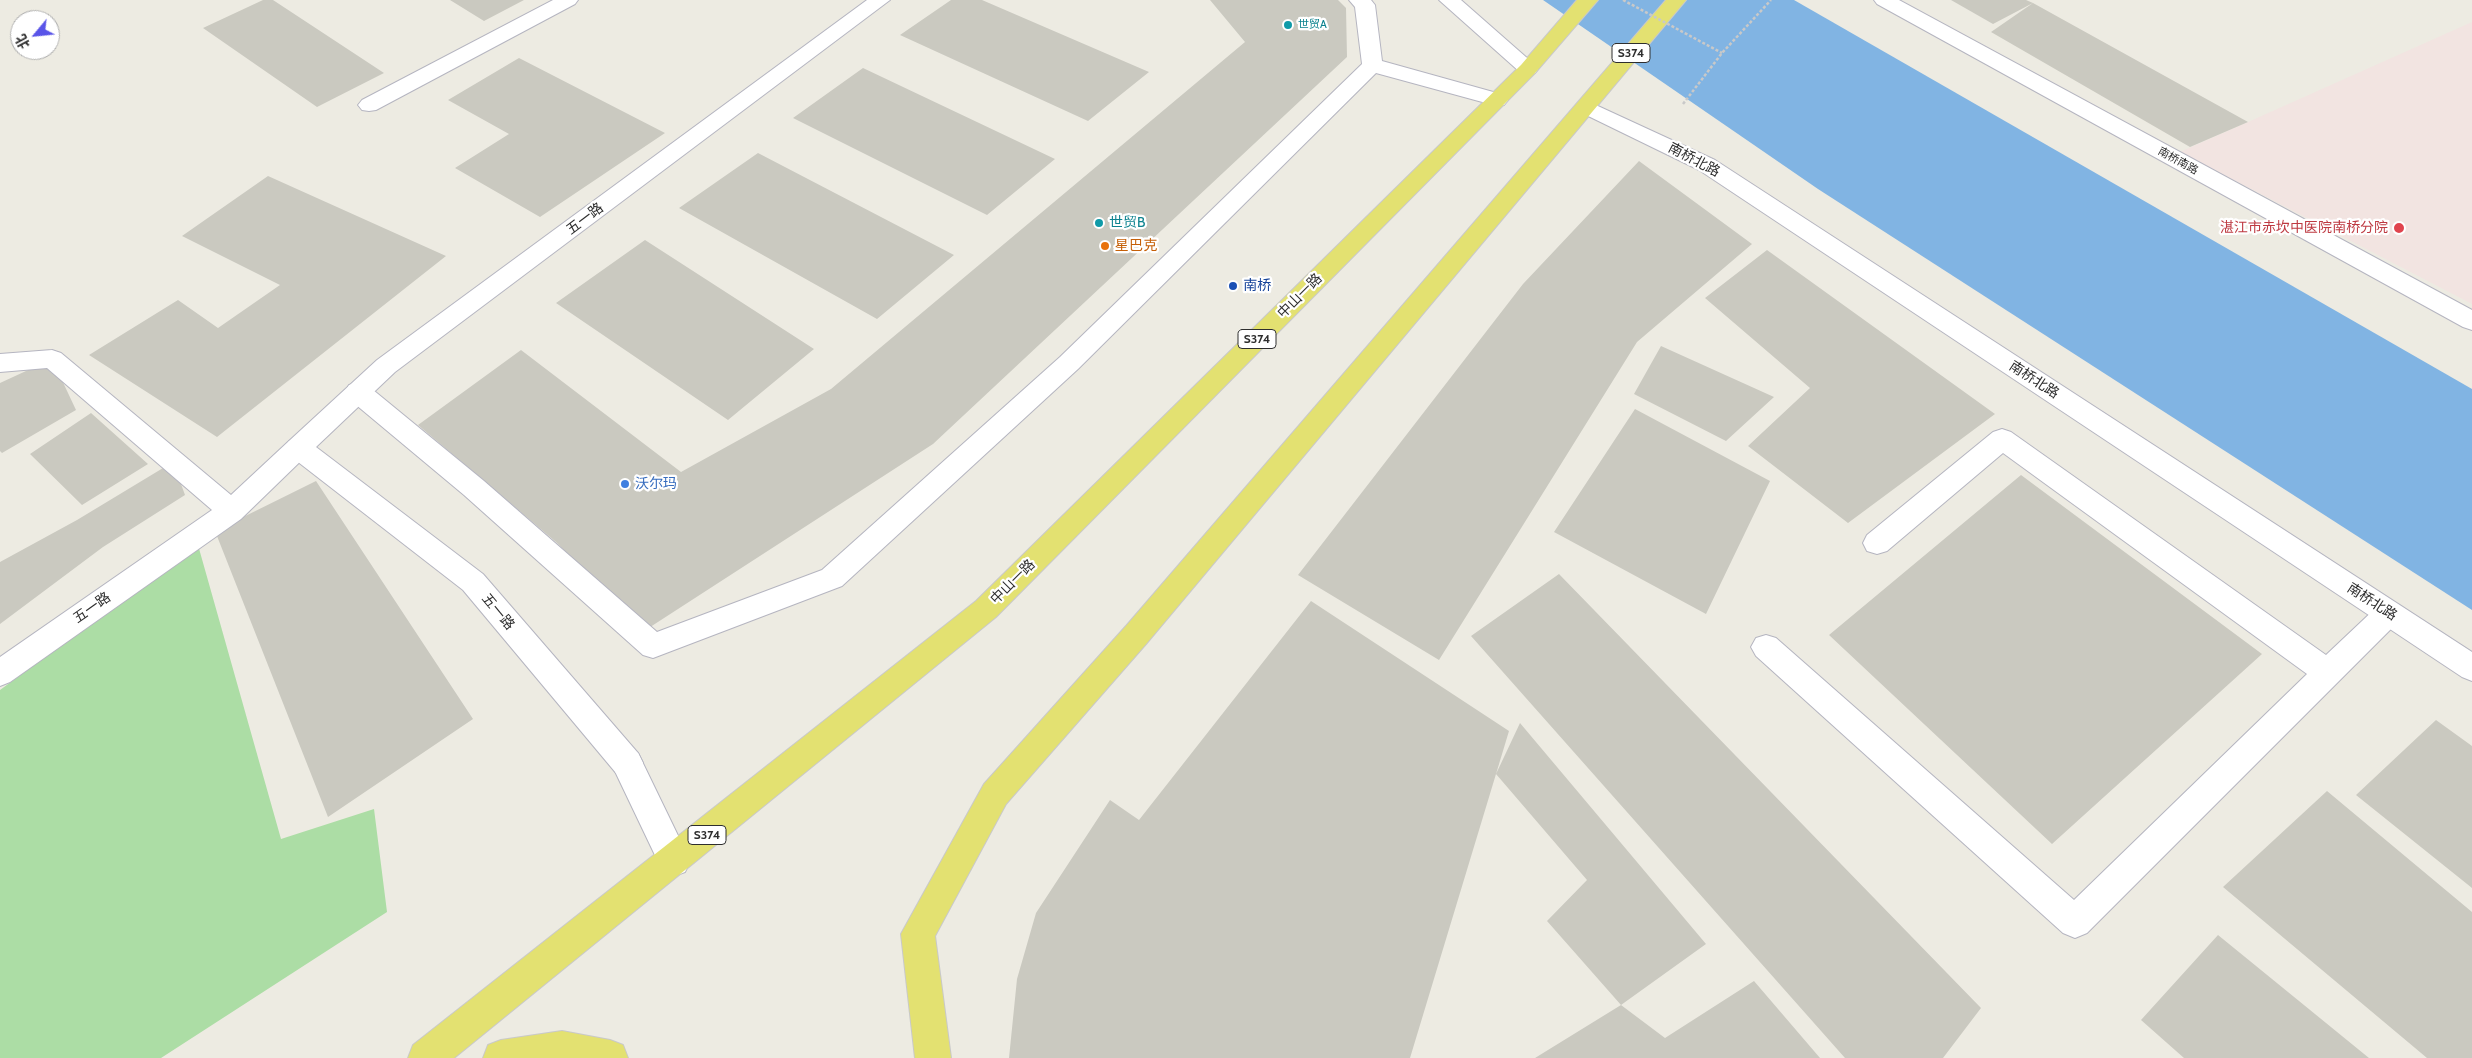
<!DOCTYPE html>
<meta charset="utf-8">
<style>
body{margin:0}
#map{position:relative;width:2472px;height:1058px;overflow:hidden;background:#edebe2;font-family:Cabin,"Noto Sans SC",sans-serif}
canvas{display:block}
.north{position:absolute;left:10px;top:10px;width:50px;height:50px;box-sizing:border-box;background:#fff;border:1px solid #ababab;border-radius:50%;rotate:242deg;font-size:14px;font-weight:700;line-height:20px;text-align:center;color:#2e2e2e}
.north::after{content:'';display:block;margin:auto;width:18px;height:22px;background:#5954e8;clip-path:polygon(50% 0,100% 100%,50% 72%,0 100%)}
</style>
<div id="map">
<canvas width="2472" height="1058"></canvas>
<div class="north">北</div>
</div>
<script>
const context = document.querySelector('canvas').getContext('2d');
context.lineJoin = 'round';
function fill(path, color) {
  context.fillStyle = color;
  context.fill(path, 'evenodd');
}
function toPath(rows) {
  const path = new Path2D();
  for (const r of rows) {
    path.moveTo(r[0], r[1]);
    for (let i = 2; i < r.length; i += 2) path.lineTo(r[i], r[i + 1]);
  }
  return path;
}
function stroke(path, color, width, dash) {
  context.strokeStyle = color;
  context.lineWidth = width;
  context.lineCap = dash ? 'butt' : 'round';
  context.setLineDash(dash || []);
  context.stroke(path);
}
function label(font, color, halo, rows, align = 'center') {
  context.font = font + ' Cabin,"Noto Sans SC",sans-serif';
  context.lineWidth = 4.5;
  context.setLineDash([]);
  context.textBaseline = 'middle';
  context.strokeStyle = halo;
  context.fillStyle = color;
  for (const [text, x, y, turn = 0] of rows) {
    context.save();
    context.translate(x, y);
    context.rotate((+turn || 0) * Math.PI / 180);
    context.textAlign = isNaN(turn) ? turn : align;
    if (halo) context.strokeText(text, 0, 0);
    context.fillText(text, 0, 0);
    context.restore();
  }
}
const medical = toPath([
 [2472,22,2472,304,2180,152,2248,122]
]);
const green = toPath([
 [198,545,281,839,374,809,387,912,161,1058,0,1058,0,690]
]);
const water = toPath([
 [1543,0,1794,0,2472,389,2472,610,1818,189]
]);
const building = toPath([
 [263,0,273,0,384,73,317,107,203,28],
 [450,0,524,0,484,21],
 [951,0,982,0,1149,72,1088,121,900,35],
 [1210,0,1338,0,1346,8,1347,57,933,444,644,631,556,542,418,425,521,350,681,472,831,389,1245,42],
 [1951,0,2026,0,2033,3,2248,122,2190,147,1991,32,2033,3,1993,24],
 [519,58,665,133,540,217,455,168,509,134,448,100],
 [863,68,1055,159,987,215,793,118],
 [758,153,954,255,877,319,679,208],
 [1639,161,1752,244,1637,342,1439,660,1298,575,1523,284],
 [268,176,446,256,217,437,89,355,178,300,218,328,280,285,182,236],
 [645,240,814,349,728,420,556,303],
 [1767,250,1995,414,1848,523,1748,446,1810,388,1705,298],
 [1661,346,1774,397,1726,441,1634,394],
 [52,359,76,410,2,453,0,451,0,383],
 [1635,409,1770,481,1706,614,1554,532],
 [91,413,148,464,82,505,30,454],
 [173,462,185,495,103,547,0,624,0,562,77,520],
 [2021,475,2262,654,2052,844,1829,635],
 [316,481,473,719,328,817,215,531],
 [1559,574,1981,1008,1943,1058,1845,1058,1471,636],
 [1311,601,1509,731,1496,774,1520,723,1706,944,1621,1005,1665,1038,1754,981,1820,1058,1535,1058,1621,1005,1547,921,1587,880,1496,774,1410,1058,1009,1058,1017,979,1036,913,1110,800,1139,820],
 [2436,720,2472,746,2472,888,2356,795],
 [2327,791,2472,912,2472,1058,2427,1058,2223,887],
 [2218,935,2369,1058,2184,1058,2141,1020]
]);
const path = toPath([
 [1683,104,1722,53,1771,0]
]);
const service = toPath([
 [553,0,578,0,575,4,376,110,369,111,362,110,358,105,362,100,553,0],
 [1349,0,1371,0,1375,5,1382,61,1504,95,1508,100,1504,105,1497,106,1376,73,1078,369,842,586,653,658,643,655,464,495,349,399,345,392,349,385,358,383,367,385,484,481,657,632,822,570,1060,357,1362,64,1355,7,1349,0],
 [52,350,61,353,231,495,289,441,298,438,307,441,311,448,307,455,241,519,10,682,0,686,0,657,212,510,47,368,0,372,0,354,52,350],
 [2002,429,2011,432,2326,655,2379,605,2389,601,2399,605,2403,613,2399,621,2087,933,2075,938,2063,933,1756,656,1751,647,1756,638,1766,635,1776,638,2074,900,2307,674,2003,453,1887,551,1877,554,1867,551,1863,543,1867,535,1993,432,2002,429],
 [627,749,638,753,685,850,690,861,685,872,674,876,663,872,611,763,616,753,627,749]
]);
const minor = toPath([
 [867,0,890,0,395,372,316,447,483,574,638,753,643,763,638,773,627,777,616,773,463,590,289,455,285,448,289,441,377,360,867,0],
 [1874,0,1899,0,2472,310,2472,330,2463,327,1877,4,1874,0]
]);
const tertiary = toPath([
 [1439,0,1461,0,1535,65,1538,69,1535,73,1528,75,1521,73,1439,0],
 [1587,101,1715,160,2472,652,2472,681,2462,677,1699,170,1580,112,1576,107,1580,102,1587,101]
]);
const primary = toPath([
 [1577,0,1598,0,1535,73,996,617,454,1058,408,1058,413,1045,976,601,1521,65,1577,0],
 [1666,0,1686,0,1146,644,1006,804,935,936,951,1058,915,1058,901,934,984,784,1126,626,1666,0],
 [562,1031,610,1040,623,1045,628,1058,483,1058,488,1045,501,1040,562,1031]
]);
const pathBridge = toPath([
 [1623,0,1722,53]
]);
const markers = [
 [1288,25,5,"#0f9aa8"],
 [1099,223,5,"#0f9aa8"],
 [2399,228,6,"#e0444e"],
 [1105,246,5,"#e8710a"],
 [1233,286,5,"#1a4fb4"],
 [625,484,5,"#3f7fe0"]
];
const farCulturenames = [
 ["世贸A",1298,25]
];
const farStreetnames = [
 ["南桥南路",2178,161,29]
];
const shields = [
 [1631,53,38],
 [1257,339,38],
 [707,835,38]
];
const shieldNames = [
 ["S374",1631,53],
 ["S374",1257,339],
 ["S374",707,835]
];
const streetNames = [
 ["南桥北路",1694,160,28],
 ["五一路",585,219,-37],
 ["中山一路",1300,296,-45],
 ["南桥北路",2034,380,33],
 ["中山一路",1013,582,-45],
 ["南桥北路",2372,602,33],
 ["五一路",92,608,-35],
 ["五一路",498,612,50]
];
const cultureNames = [
 ["世贸B",1109,223]
];
const healthNames = [
 ["湛江市赤坎中医院南桥分院",2388,228]
];
const foodNames = [
 ["星巴克",1115,246]
];
const transitNames = [
 ["南桥",1243,286]
];
const shopNames = [
 ["沃尔玛",635,484]
];
fill(medical, '#f2e4e1');
fill(green, '#acdda5');
fill(water, '#81b4e3');
fill(building, '#cac9c0');
stroke(service, '#b5b5c0', 2);
stroke(minor, '#b5b5c0', 2);
stroke(tertiary, '#b5b5c0', 2);
stroke(primary, '#c9c9c9', 2);
stroke(path, '#c9c9c9', 2.5, [3, 2]);
fill(service, '#fff');
fill(minor, '#fff');
fill(tertiary, '#fff');
fill(primary, '#e3e171');
stroke(pathBridge, '#c9c9c9', 2.5, [3, 2]);
for (const [x, y, r, color] of markers) {
  const dot = new Path2D();
  dot.arc(x, y, r, 0, 2 * Math.PI);
  context.fillStyle = color;
  context.fill(dot);
  stroke(dot, '#fff', 2);
}
label('11px', '#0d838f', '#fff', farCulturenames, 'left');
label('11px', '#2e2e2e', '#fff', farStreetnames);
for (const [x, y, w] of shields) {
  const box = new Path2D();
  box.roundRect(x - w / 2, y - 9.5, w, 19, 4);
  context.fillStyle = '#fff';
  context.fill(box);
  stroke(box, '#2e2e2e', 1);
}
label('bold 12px', '#2e2e2e', null, shieldNames);
label('14px', '#2e2e2e', '#fff', streetNames);
label('14px', '#0d838f', '#fff', cultureNames, 'left');
label('14px', '#be3a42', '#fff', healthNames, 'right');
label('14px', '#c56008', '#fff', foodNames, 'left');
label('14px', '#164399', '#fff', transitNames, 'left');
label('14px', '#366cbe', '#fff', shopNames, 'left');
</script>
